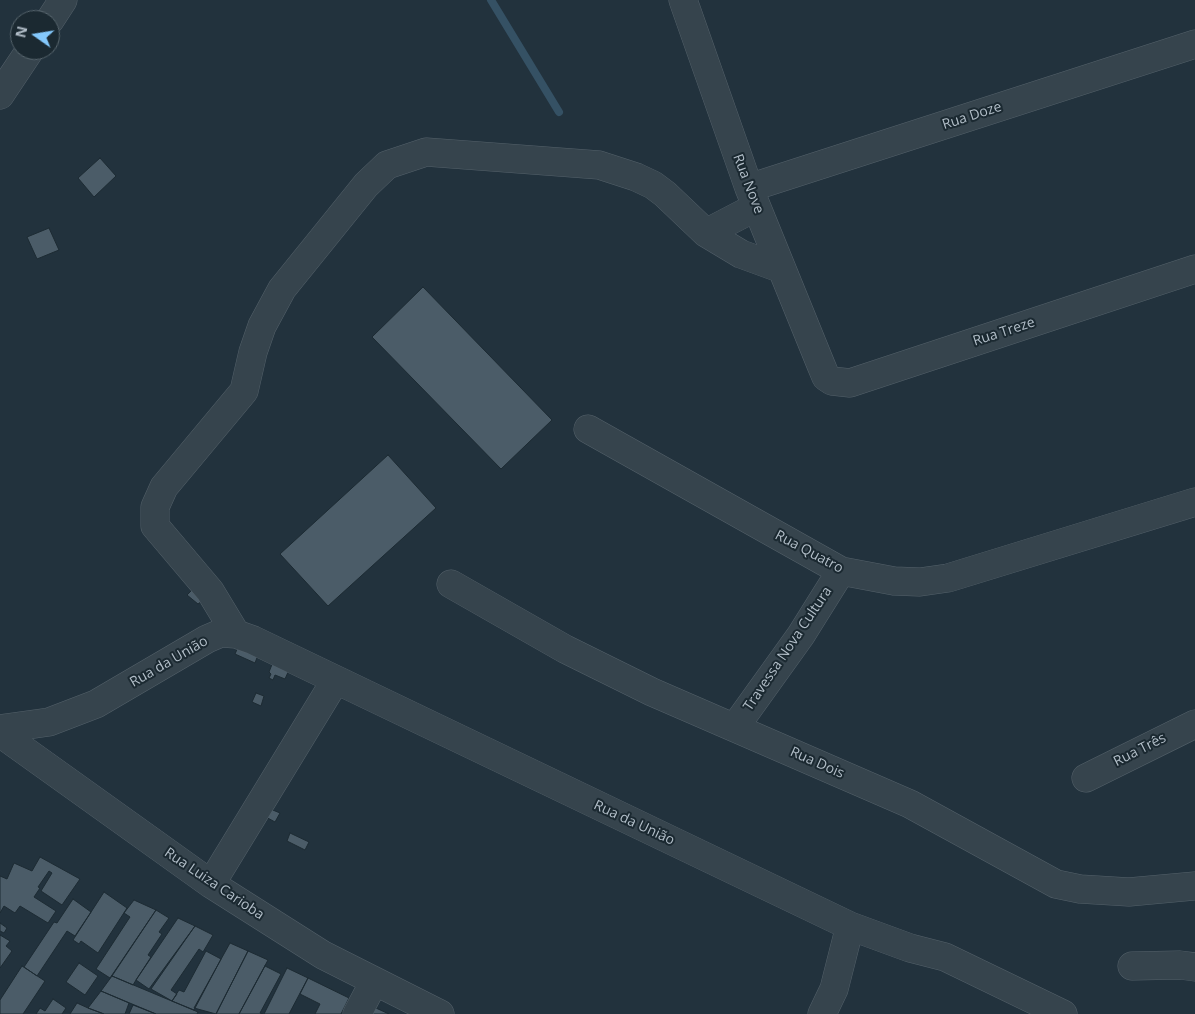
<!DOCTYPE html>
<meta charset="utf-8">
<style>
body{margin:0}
#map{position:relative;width:1195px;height:1014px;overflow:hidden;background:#22323d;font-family:"Open Sans",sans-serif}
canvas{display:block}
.north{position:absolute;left:10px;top:10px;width:50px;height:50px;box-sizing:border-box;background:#1b2931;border:1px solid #57656d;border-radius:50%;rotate:283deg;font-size:14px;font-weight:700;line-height:20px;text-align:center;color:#b2bec8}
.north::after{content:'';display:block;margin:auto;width:18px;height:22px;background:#84c8fb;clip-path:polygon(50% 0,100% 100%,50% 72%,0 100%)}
</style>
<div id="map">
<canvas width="1195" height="1014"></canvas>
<div class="north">N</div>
</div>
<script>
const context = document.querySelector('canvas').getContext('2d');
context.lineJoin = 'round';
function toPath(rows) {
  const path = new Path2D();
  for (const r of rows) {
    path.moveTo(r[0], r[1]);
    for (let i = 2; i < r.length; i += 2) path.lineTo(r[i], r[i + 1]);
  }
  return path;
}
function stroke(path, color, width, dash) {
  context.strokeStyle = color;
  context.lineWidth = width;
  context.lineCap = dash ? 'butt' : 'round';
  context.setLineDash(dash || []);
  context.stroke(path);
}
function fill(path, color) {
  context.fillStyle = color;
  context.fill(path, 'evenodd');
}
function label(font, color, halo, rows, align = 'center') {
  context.font = font + ' "Open Sans",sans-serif';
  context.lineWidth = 4;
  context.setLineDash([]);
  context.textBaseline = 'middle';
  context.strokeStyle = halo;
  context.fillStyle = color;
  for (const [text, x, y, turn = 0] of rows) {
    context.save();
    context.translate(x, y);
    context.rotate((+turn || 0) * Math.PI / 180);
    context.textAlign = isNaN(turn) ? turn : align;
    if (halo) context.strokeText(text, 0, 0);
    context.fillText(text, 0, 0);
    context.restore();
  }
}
const stream = toPath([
 [491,0,559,112]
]);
const building = toPath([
 [100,158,116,176,94,197,78,178,100,158],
 [49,228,59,250,37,259,27,237,49,228],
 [423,287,552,420,501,469,372,337,423,287],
 [388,455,436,508,328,606,280,554,388,455],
 [196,586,211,594,198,604,187,595,196,586],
 [238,647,258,655,255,663,235,654,238,647],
 [273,662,289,670,285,679,275,675,273,680,269,678,271,674,269,672,273,662],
 [256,693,264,696,261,706,252,702,256,693],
 [268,808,280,813,275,822,264,816,268,808],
 [290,833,309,842,305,850,287,841,290,833],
 [40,857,80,879,62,905,41,891,52,873,49,871,38,887,40,888,34,897,56,911,48,923,20,906,15,913,4,906,0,913,0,876,7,879,14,863,32,871,40,857],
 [104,892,127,908,98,953,81,941,79,944,73,940,104,892],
 [73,899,91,912,75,936,67,931,37,976,24,967,54,922,57,923,73,899],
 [134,900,156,910,110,978,96,969,130,917,124,913,134,900],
 [156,910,169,918,159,932,162,934,148,955,151,957,136,980,133,985,112,976,156,910],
 [178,918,195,926,149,989,136,980,178,918],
 [0,923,7,928,4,933,0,931,0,923],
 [195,926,213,935,203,952,199,949,171,990,177,994,172,1001,151,989,195,926],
 [0,935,10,941,6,946,12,951,0,968,0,935],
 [230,943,248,951,216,1014,194,1008,230,943],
 [206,951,221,959,194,1010,172,1001,179,990,184,992,206,951],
 [248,951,268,960,239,1014,216,1014,248,951],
 [79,963,98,976,85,995,66,982,79,963],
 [22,966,45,981,23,1014,0,1014,0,1000,22,966],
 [265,966,281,974,260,1013,263,1014,239,1014,265,966],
 [287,968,308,978,289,1014,264,1014,287,968],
 [112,976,198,1012,197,1014,156,1014,101,991,112,976],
 [308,978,349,998,341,1014,315,1014,320,1004,300,994,308,978],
 [101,991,129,1003,125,1014,104,1014,88,1008,101,991],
 [53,999,66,1008,62,1014,36,1014,40,1008,45,1011,53,999],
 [77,1003,88,1008,104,1014,70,1014,77,1003],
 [365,1003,389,1014,360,1014,365,1003],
 [133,1005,156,1014,129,1014,133,1005]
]);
const street = toPath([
 [683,0,749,188,821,365,826,377,832,381,850,383,1195,269],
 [50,20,63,0],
 [0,95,30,50],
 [749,188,1195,44],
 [706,233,756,207],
 [588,429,841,571,894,581,920,582,948,578,1195,502],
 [451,584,565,649,652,692,910,804,1056,884,1080,889,1129,892,1195,886],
 [236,634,210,591,155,526,155,507,164,487,244,391,253,352,262,326,282,289,366,185,387,165,426,152,599,165,636,177,653,185,665,194,706,233,741,254,782,269],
 [735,727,801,635,841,571],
 [0,729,49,722,96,704,207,639,221,633,236,634,253,640,850,926,834,989,822,1014],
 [0,733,211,884,323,955,440,1014],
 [1086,778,1195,724],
 [211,884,335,681],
 [850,926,910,948,945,957,1063,1014],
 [1132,966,1180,965,1195,967],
 [357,1014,374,982]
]);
const streetNames = [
 ["Rua Doze",972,116,-18],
 ["Rua Nove",748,184,69],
 ["Rua Treze",1004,332,-18],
 ["Rua Quatro",809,552,28],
 ["Travessa Nova Cultura",788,649,-56],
 ["Rua da União",169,662,-30],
 ["Rua Três",1140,750,-27],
 ["Rua Dois",817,763,24],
 ["Rua da União",634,823,25],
 ["Rua Luiza Carioba",214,884,34]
];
stroke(stream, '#355164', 8);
fill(building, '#4b5c68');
stroke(building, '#1d2b33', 1);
stroke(street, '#54616a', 29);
stroke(street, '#36444d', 28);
label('14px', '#b2bec8', '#1b2931', streetNames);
</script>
